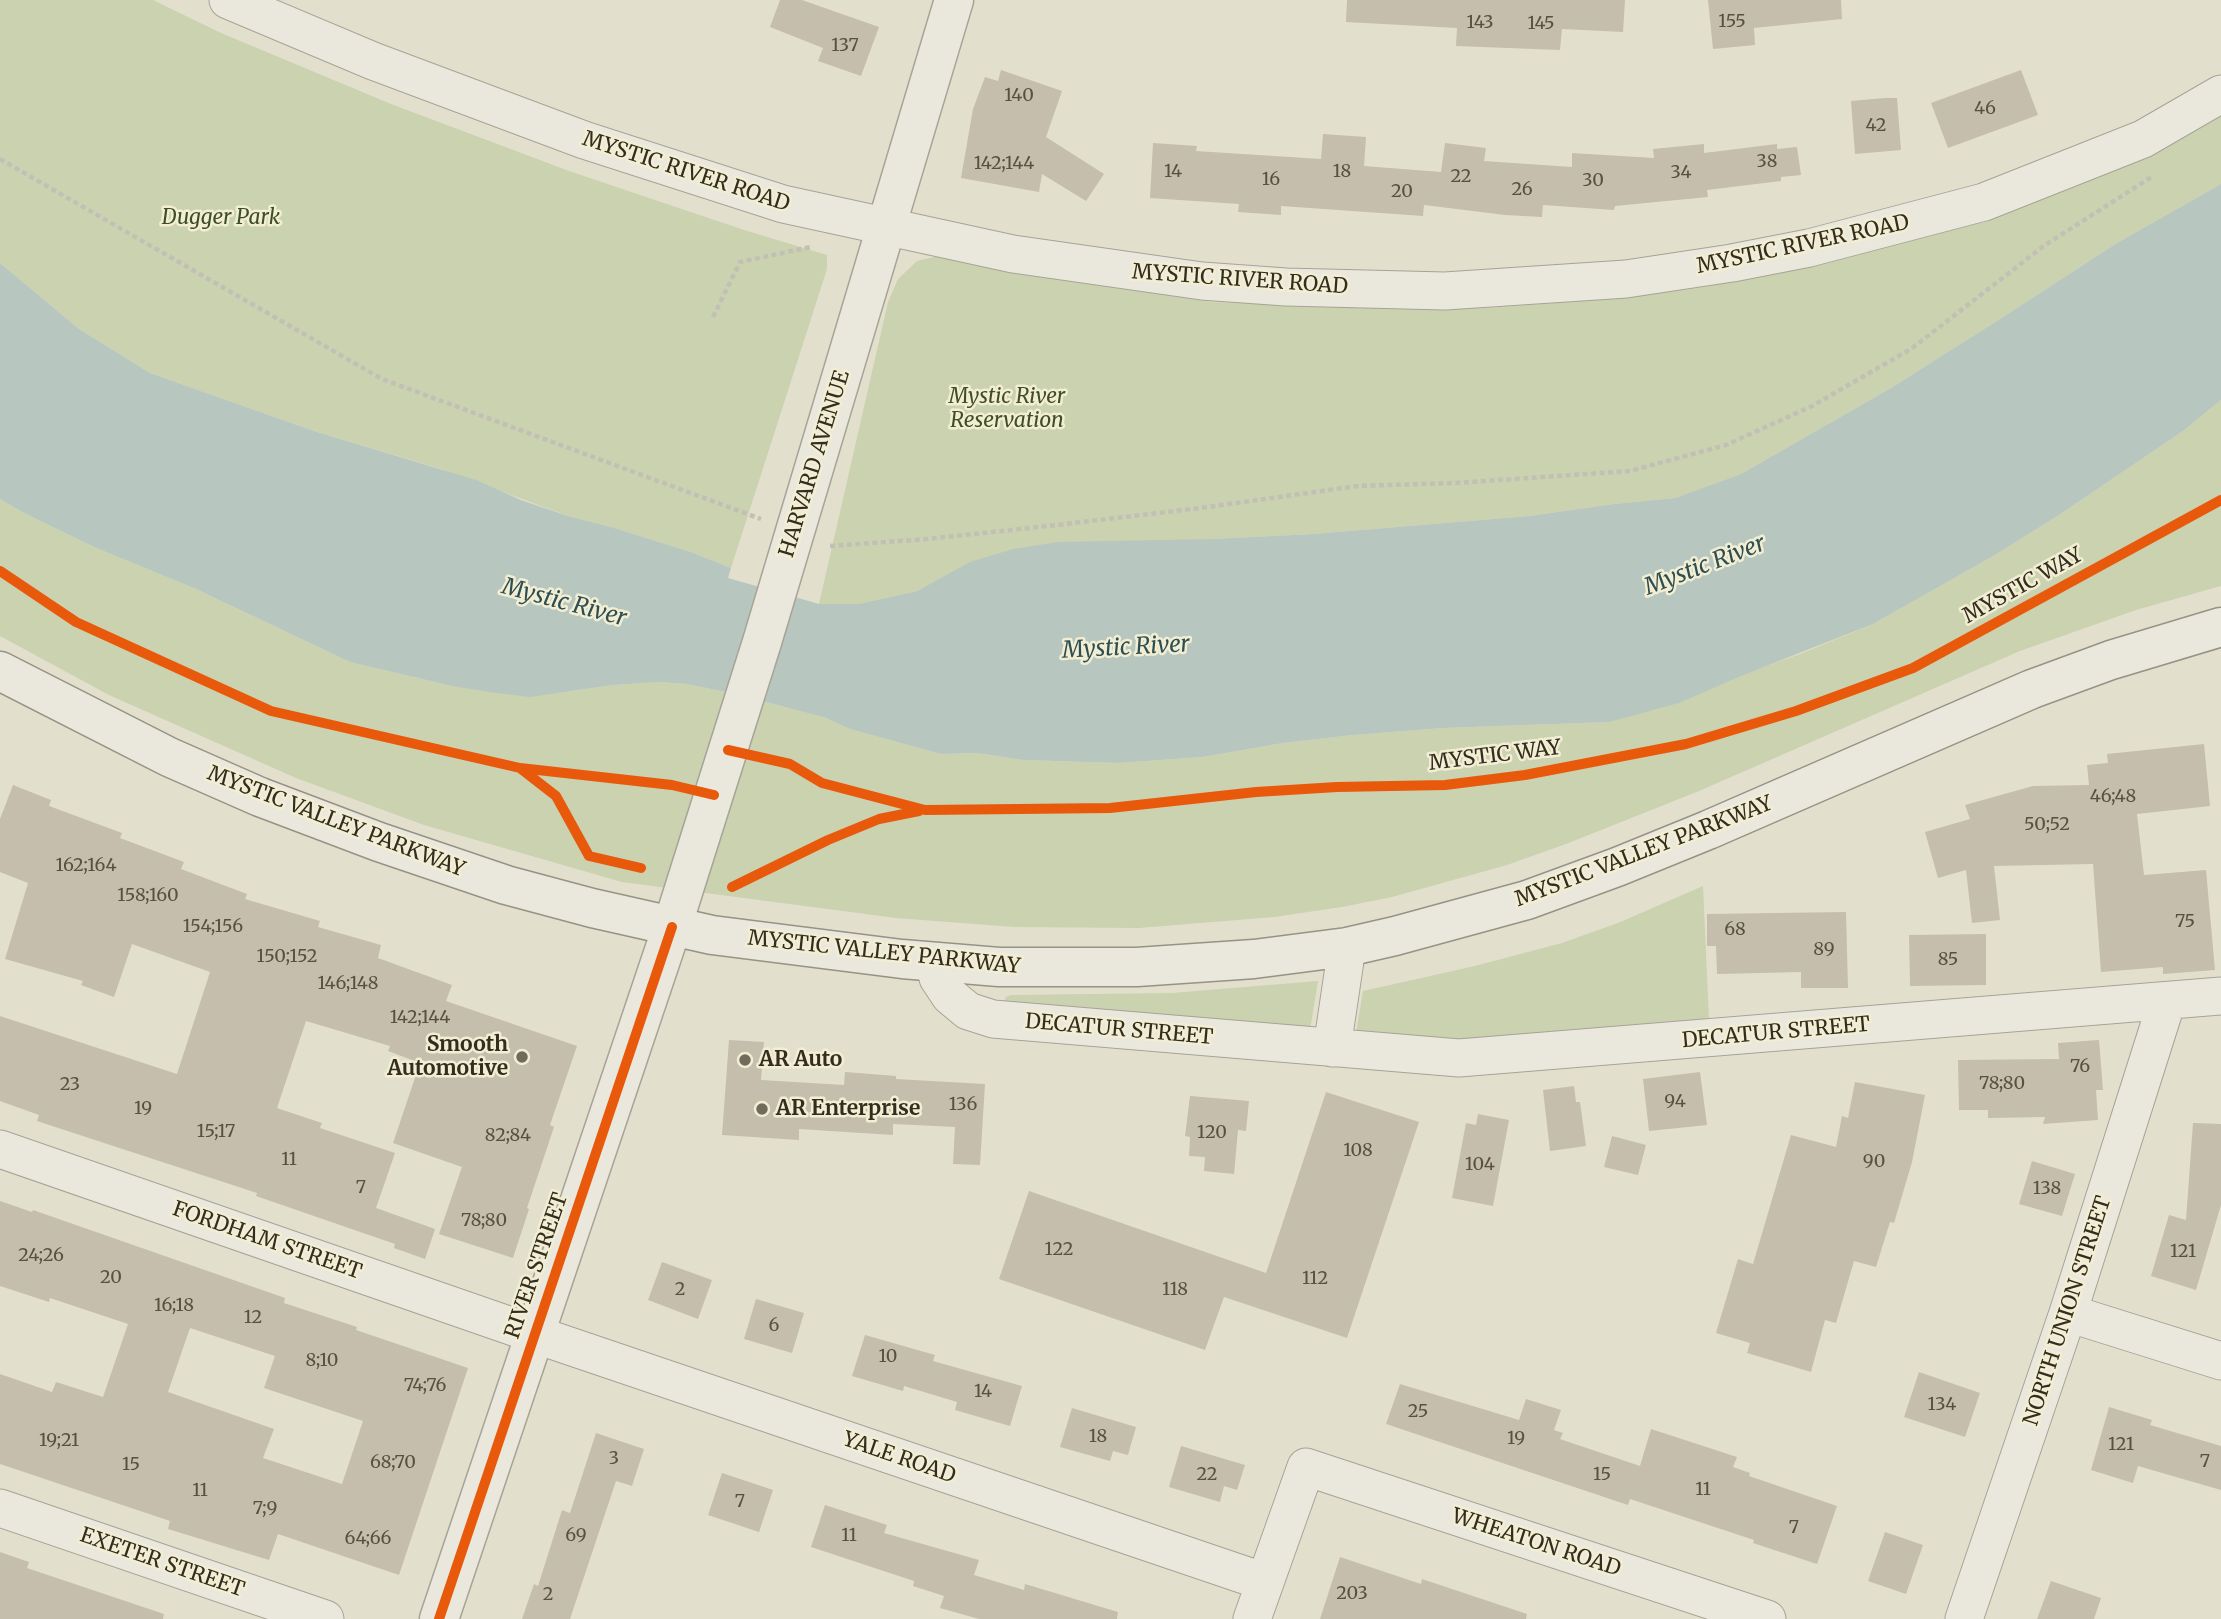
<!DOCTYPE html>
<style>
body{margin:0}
canvas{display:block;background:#e2dfcc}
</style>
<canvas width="2221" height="1619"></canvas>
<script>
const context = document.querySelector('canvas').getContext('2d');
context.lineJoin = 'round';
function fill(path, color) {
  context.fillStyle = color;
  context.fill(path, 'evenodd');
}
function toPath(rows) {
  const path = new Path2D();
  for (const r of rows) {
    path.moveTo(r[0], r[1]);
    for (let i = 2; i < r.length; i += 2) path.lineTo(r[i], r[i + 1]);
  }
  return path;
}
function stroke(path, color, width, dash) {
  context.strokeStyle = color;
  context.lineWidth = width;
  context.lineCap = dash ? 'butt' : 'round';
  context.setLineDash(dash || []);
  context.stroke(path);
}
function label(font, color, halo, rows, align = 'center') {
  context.font = font + ' Merriweather,serif';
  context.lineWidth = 5;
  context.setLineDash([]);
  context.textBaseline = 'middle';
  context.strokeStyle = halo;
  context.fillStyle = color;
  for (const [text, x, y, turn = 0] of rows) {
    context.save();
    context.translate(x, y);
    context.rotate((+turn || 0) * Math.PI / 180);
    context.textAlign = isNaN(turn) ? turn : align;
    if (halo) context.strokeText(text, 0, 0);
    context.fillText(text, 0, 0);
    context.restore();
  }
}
const green = toPath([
 [0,0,153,0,221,33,391,104,569,171,744,230,827,255,827,269,731,568,691,552,611,527,568,516,441,469,314,431,150,373,79,329,0,263],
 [2221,113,2221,184,2117,243,2000,319,1891,388,1741,474,1675,498,1614,504,1529,516,1313,534,1212,539,971,562,917,591,858,604,819,604,888,302,898,279,917,261,946,254,1123,288,1213,302,1405,309,1487,308,1609,299,1705,287,1791,270,1988,221,2090,179,2197,129],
 [2221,400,2221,586,2136,610,2020,651,1699,791,1566,844,1507,865,1392,897,1342,907,1274,917,1139,928,1014,927,896,918,622,882,424,825,296,778,109,695,0,636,0,499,24,513,94,547,196,589,350,662,452,686,558,693,613,685,659,682,687,684,740,695,826,718,850,729,941,754,977,753,1023,760,1118,763,1203,757,1283,743,1353,735,1443,728,1609,722,1800,654,1873,624,1995,555,2059,515,2183,431],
 [1703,886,1709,1020,1474,1041,1356,1033,1363,991,1475,966,1562,943,1618,923],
 [1318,981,1310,1030,1005,1003,1005,1000,1006,997,1011,995,1172,993]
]);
const water = toPath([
 [2221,184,2221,400,2183,431,2059,515,1995,555,1873,624,1741,676,1679,703,1609,722,1443,728,1353,735,1283,743,1203,757,1118,763,1023,760,977,753,941,754,850,729,826,718,740,695,687,684,659,682,613,685,530,697,496,693,452,686,350,662,196,589,94,547,24,513,0,499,0,263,79,329,150,373,314,431,476,480,521,500,568,516,611,527,691,552,731,568,728,578,819,604,858,604,917,591,970,562,1013,549,1058,542,1212,539,1313,534,1529,516,1614,504,1675,498,1741,474,1891,388,2000,319,2117,243]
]);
const building = toPath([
 [780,0,802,0,879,27,861,76,818,61,823,48,770,27],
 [1347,0,1625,0,1623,32,1562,29,1560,50,1456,46,1457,28,1346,22],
 [1708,0,1841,0,1842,19,1754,28,1755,45,1713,49],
 [1001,70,1062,91,1046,137,1104,174,1086,201,1042,174,1039,192,961,178,973,109,985,77,998,81],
 [2021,70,2038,115,1948,148,1931,103],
 [1885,98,1897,98,1901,150,1855,154,1851,101],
 [1323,134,1366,137,1364,166,1441,172,1445,143,1486,148,1484,161,1572,167,1572,153,1654,158,1653,149,1704,144,1704,153,1777,144,1777,149,1797,147,1801,175,1781,177,1781,181,1707,190,1708,197,1615,206,1614,210,1543,205,1542,217,1505,215,1424,205,1423,216,1281,206,1281,215,1238,212,1239,204,1150,198,1153,143,1197,146,1196,151,1321,159],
 [2204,744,2210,806,2137,814,2144,875,2206,870,2215,970,2163,974,2163,967,2101,972,2093,864,1994,866,2000,920,1972,923,1966,870,1938,878,1925,832,1970,819,1965,805,2033,786,2089,785,2087,765,2108,763,2107,754],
 [13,785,51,800,49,806,122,833,120,838,184,862,181,869,247,894,245,899,320,921,318,927,381,945,378,958,452,985,446,1001,577,1046,550,1125,554,1127,527,1208,529,1209,513,1258,439,1234,462,1167,393,1143,420,1063,388,1051,390,1046,306,1021,277,1108,322,1123,320,1128,395,1153,376,1208,435,1229,425,1259,394,1248,395,1244,256,1196,257,1193,37,1121,39,1115,0,1101,0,1016,177,1074,210,972,132,944,114,997,81,985,83,981,5,959,28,883,0,872,0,819],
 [1846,912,1848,988,1801,988,1801,972,1717,974,1716,946,1707,946,1707,914],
 [1986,934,1986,985,1910,986,1909,935],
 [729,1040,764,1042,761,1080,844,1085,845,1072,896,1076,896,1079,985,1084,980,1165,953,1164,955,1127,893,1124,893,1135,799,1129,799,1140,722,1135],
 [2099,1040,2103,1090,2096,1090,2098,1120,2043,1124,2045,1117,1988,1118,1988,1110,1959,1110,1958,1060,2059,1059,2058,1043],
 [1700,1072,1707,1125,1649,1131,1643,1079],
 [1855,1082,1925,1095,1912,1162,1894,1223,1890,1222,1876,1267,1854,1261,1836,1323,1825,1320,1811,1372,1747,1353,1750,1343,1716,1333,1738,1259,1753,1264,1791,1135,1836,1147,1842,1116,1848,1118],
 [1574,1086,1576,1102,1580,1102,1586,1146,1550,1151,1543,1090],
 [1326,1092,1419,1122,1347,1338,1224,1297,1205,1350,999,1279,1029,1191,1266,1273],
 [1190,1096,1249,1101,1246,1131,1238,1130,1234,1174,1204,1171,1205,1157,1189,1156,1190,1137,1185,1136],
 [1478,1114,1509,1120,1493,1206,1452,1198,1466,1123,1476,1125],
 [2193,1123,2221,1124,2221,1205,2196,1290,2151,1276,2169,1215,2186,1220],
 [1612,1136,1646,1145,1638,1175,1604,1167],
 [2032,1161,2075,1174,2062,1216,2019,1204],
 [0,1201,32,1212,33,1210,285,1298,284,1303,357,1327,356,1330,468,1368,399,1575,278,1534,269,1560,168,1529,170,1521,0,1464,0,1374,52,1392,56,1382,103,1397,128,1324,50,1298,49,1302,0,1286],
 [190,1328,275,1356,264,1388,363,1421,342,1484,263,1458,274,1429,168,1392],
 [662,1262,712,1280,698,1319,648,1300],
 [756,1299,804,1313,792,1353,744,1339],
 [865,1335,935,1355,933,1361,1022,1386,1010,1426,955,1410,957,1402,904,1386,903,1391,852,1376],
 [1919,1372,1980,1393,1965,1437,1904,1417],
 [1400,1384,1519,1420,1526,1399,1561,1410,1554,1430,1563,1433,1560,1439,1640,1466,1651,1429,1737,1457,1733,1467,1750,1473,1749,1476,1837,1506,1817,1564,1753,1543,1754,1540,1630,1499,1628,1505,1386,1424],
 [2109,1407,2152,1420,2150,1425,2221,1446,2221,1490,2138,1466,2133,1483,2091,1470],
 [1072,1408,1136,1427,1128,1455,1113,1451,1110,1461,1060,1447],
 [596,1433,644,1449,632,1486,616,1481,570,1619,522,1619,534,1584,538,1586,562,1510,570,1513],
 [1181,1446,1245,1465,1237,1490,1224,1486,1220,1502,1169,1487],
 [722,1473,773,1490,759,1532,708,1515],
 [825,1505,887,1525,884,1533,979,1560,974,1575,1024,1590,1025,1584,1118,1612,1117,1619,979,1619,940,1608,944,1596,913,1586,914,1581,811,1547],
 [1885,1532,1923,1545,1906,1594,1868,1581],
 [0,1552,29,1562,27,1568,164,1614,163,1619,0,1619],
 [1340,1557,1421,1584,1422,1579,1527,1614,1526,1619,1320,1619],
 [2051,1581,2101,1598,2094,1619,2037,1619]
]);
const path = toPath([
 [0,159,382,379,761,519],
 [713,317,740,262,811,247],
 [830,546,927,539,1057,525,1208,507,1357,486,1455,483,1630,471,1726,445,1812,406,1911,349,2045,245,2153,176]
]);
const minor = toPath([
 [228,0,373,61,584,140,783,204,1013,254,1202,281,1286,287,1445,291,1626,279,1732,263,1809,248,1984,202,2143,139,2221,94],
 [934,962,938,978,950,996,968,1011,993,1019,1459,1058,2221,996],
 [1332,1048,1347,947],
 [0,1149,534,1334,1265,1582],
 [2068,1313,2221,1361],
 [0,1508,325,1619],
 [1252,1619,1306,1467,1767,1619],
 [1964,1619,2068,1313,2167,1001]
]);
const tertiary = toPath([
 [439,1619,672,927,762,642,954,0]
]);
const secondary = toPath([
 [0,671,169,757,260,797,379,842,506,885,592,908,712,935,902,959,999,967,1137,967,1254,959,1347,947,1395,936,1527,900,1617,867,1708,830,2032,689,2111,660,2221,627]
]);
const cycleway = toPath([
 [0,571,76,622,271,711,520,768,556,796,589,856,641,868],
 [728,750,790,764,822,783,925,810,1110,808,1256,792,1337,787,1445,785,1525,775,1686,744,1796,711,1913,668,2221,500],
 [520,768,672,785,714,795],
 [732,887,828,840,879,819,919,811],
 [439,1619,672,927]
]);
const markers = [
 [522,1057,7,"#716b5c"],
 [745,1060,7,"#716b5c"],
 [762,1109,7,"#716b5c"]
];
const numberNames = [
 ["155",1732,22],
 ["143",1480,23],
 ["145",1541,24],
 ["137",845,46],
 ["140",1019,96],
 ["46",1985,109],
 ["42",1876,126],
 ["38",1767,162],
 ["142;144",1004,164],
 ["14",1173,172],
 ["18",1342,172],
 ["34",1681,173],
 ["22",1461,177],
 ["16",1271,180],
 ["30",1593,181],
 ["26",1522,190],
 ["20",1402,192],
 ["46;48",2113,797],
 ["50;52",2047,825],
 ["162;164",86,866],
 ["158;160",148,896],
 ["75",2185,922],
 ["154;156",213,927],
 ["68",1735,930],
 ["89",1824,950],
 ["150;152",287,957],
 ["85",1948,960],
 ["146;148",348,984],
 ["142;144",420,1018],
 ["76",2080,1067],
 ["78;80",2002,1084],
 ["23",70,1085],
 ["94",1675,1102],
 ["136",963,1105],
 ["19",143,1109],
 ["15;17",216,1132],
 ["120",1212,1133],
 ["82;84",508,1136],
 ["108",1358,1151],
 ["11",289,1160],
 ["90",1874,1162],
 ["104",1480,1165],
 ["7",361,1188],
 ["138",2047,1189],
 ["78;80",484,1221],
 ["122",1059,1250],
 ["121",2183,1252],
 ["24;26",41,1256],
 ["20",111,1278],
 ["112",1315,1279],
 ["2",680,1290],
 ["118",1175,1290],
 ["16;18",174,1306],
 ["12",253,1318],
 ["6",774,1326],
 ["10",888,1357],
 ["8;10",322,1361],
 ["74;76",425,1386],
 ["14",983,1392],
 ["134",1942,1405],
 ["25",1418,1412],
 ["18",1098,1437],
 ["19",1516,1439],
 ["19;21",59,1441],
 ["121",2121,1445],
 ["3",614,1459],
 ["7",2205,1462],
 ["68;70",393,1463],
 ["15",131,1465],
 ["22",1207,1475],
 ["15",1602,1475],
 ["11",1703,1490],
 ["11",200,1491],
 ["7",740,1502],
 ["7;9",265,1509],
 ["7",1794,1528],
 ["69",576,1536],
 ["11",849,1536],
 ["64;66",368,1539],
 ["203",1352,1594],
 ["2",548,1595]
];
const streetNames = [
 ["MYSTIC RIVER ROAD",686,172,18],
 ["MYSTIC RIVER ROAD",1803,245,-12],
 ["MYSTIC RIVER ROAD",1240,280,4],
 ["HARVARD AVENUE",815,464,-73],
 ["MYSTIC WAY",2023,586,-29],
 ["MYSTIC WAY",1495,756,-7],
 ["MYSTIC VALLEY PARKWAY",336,822,21],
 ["MYSTIC VALLEY PARKWAY",1644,852,-21],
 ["MYSTIC VALLEY PARKWAY",884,953,6],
 ["DECATUR STREET",1119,1030,5],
 ["DECATUR STREET",1776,1033,-5],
 ["FORDHAM STREET",267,1241,19],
 ["RIVER STREET",537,1266,-71],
 ["NORTH UNION STREET",2068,1311,-72],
 ["YALE ROAD",899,1458,19],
 ["WHEATON ROAD",1536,1543,18],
 ["EXETER STREET",162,1563,19]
];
const parkNames = [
 ["Dugger Park",221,218],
 ["Mystic River",1007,397],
 ["Reservation",1007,421]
];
const poiNames = [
 ["Smooth",508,1045,"right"],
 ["Automotive",508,1069,"right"],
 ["AR Auto",759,1060],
 ["AR Enterprise",776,1109]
];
const waterNames = [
 ["Mystic River",1705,566,-21],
 ["Mystic River",564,603,15],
 ["Mystic River",1126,648,-3]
];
fill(green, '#cbd2b0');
fill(water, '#b7c7bf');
fill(building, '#c5bead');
stroke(minor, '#a7a396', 39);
stroke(tertiary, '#a7a396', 41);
stroke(secondary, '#969385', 41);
stroke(path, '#c2c0b4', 4.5, [5, 3.5]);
stroke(minor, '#eae8dd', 37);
stroke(tertiary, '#eae8dd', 38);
stroke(secondary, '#eae8dd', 38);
stroke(cycleway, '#e8590c', 10);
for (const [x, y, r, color] of markers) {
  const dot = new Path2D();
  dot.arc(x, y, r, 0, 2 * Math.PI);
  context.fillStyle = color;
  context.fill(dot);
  stroke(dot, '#f2eed3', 2.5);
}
label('18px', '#585142', null, numberNames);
label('21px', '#342d1f', '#f2eed3', streetNames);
label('italic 21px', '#3e4e27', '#f2eed3', parkNames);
label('bold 21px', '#342d1f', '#f2eed3', poiNames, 'left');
label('italic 23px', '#2f4e52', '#f2eed3', waterNames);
</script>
